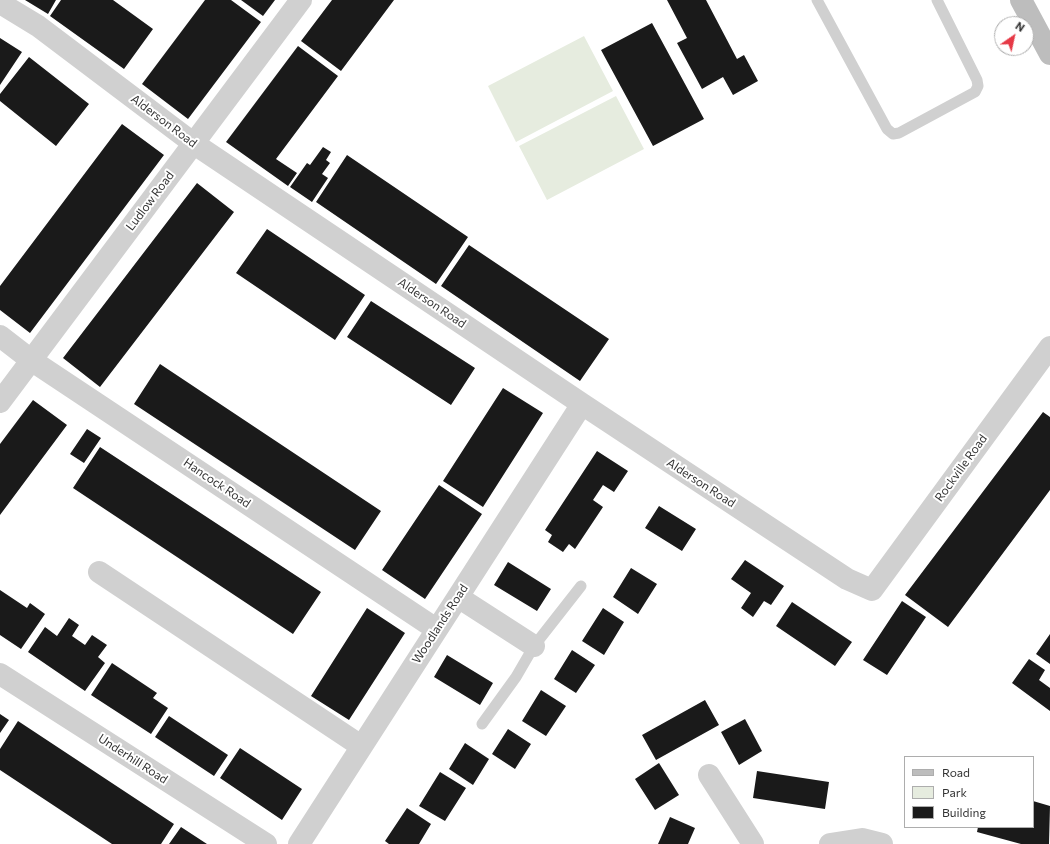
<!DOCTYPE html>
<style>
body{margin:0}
#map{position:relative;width:1050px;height:844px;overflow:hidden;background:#fff;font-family:Commissioner,sans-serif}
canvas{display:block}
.legend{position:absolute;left:904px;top:756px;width:130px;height:72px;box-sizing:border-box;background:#fff;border:1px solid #adadad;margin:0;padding:5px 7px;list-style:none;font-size:12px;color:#333}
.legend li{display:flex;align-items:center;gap:8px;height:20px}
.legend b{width:20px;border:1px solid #adadad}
.north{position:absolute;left:994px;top:16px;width:40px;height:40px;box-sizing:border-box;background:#fff;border:1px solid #adadad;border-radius:50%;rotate:34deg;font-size:11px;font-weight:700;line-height:16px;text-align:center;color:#333}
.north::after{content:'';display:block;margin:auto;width:14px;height:18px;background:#e63946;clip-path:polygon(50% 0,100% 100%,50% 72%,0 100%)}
</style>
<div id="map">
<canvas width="1050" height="844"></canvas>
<ul class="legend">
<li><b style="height:5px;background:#bdbdbd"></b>Road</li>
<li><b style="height:11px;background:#e6ecdf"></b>Park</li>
<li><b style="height:11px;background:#1a1a1a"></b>Building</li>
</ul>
<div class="north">N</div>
</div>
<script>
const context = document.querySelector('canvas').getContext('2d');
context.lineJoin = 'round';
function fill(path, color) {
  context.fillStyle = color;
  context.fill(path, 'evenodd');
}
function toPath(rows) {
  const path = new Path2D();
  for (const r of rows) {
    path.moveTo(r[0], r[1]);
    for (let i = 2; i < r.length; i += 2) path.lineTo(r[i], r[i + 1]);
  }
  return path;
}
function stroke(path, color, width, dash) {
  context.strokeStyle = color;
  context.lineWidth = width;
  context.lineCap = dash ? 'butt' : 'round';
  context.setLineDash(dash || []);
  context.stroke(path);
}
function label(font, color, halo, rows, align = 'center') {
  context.font = font + ' Commissioner,sans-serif';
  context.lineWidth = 4;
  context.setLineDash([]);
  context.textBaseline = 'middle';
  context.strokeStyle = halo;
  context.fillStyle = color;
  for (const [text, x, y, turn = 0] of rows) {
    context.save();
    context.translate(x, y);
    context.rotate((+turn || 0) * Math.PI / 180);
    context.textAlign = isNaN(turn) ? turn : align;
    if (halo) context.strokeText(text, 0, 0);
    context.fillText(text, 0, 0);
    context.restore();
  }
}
const green = toPath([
 [584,36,613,91,516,142,488,86],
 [616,96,644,149,547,200,519,146]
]);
const building = toPath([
 [25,0,56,0,48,14],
 [61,0,113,0,153,29,124,69,50,16],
 [205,0,231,0,261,22,188,119,142,84],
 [241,0,275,0,263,16],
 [332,0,394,0,341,71,301,41],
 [667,0,706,0,737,59,744,55,758,81,733,95,723,77,702,89,677,43,687,38],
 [652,23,704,119,653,146,601,50],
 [0,38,22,52,0,85],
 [298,46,338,76,276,159,297,173,288,186,226,142],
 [29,57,89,104,56,146,0,101,0,94],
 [122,124,164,155,30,333,0,310,0,286],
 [323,147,331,152,326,160,330,163,322,174,328,178,312,202,290,187,307,163,310,165],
 [347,155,468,237,436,284,316,202],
 [197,183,234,212,100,387,63,358],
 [267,229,365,295,335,340,236,273],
 [469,245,609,339,580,381,441,286],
 [371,301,475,368,451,405,347,337],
 [160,364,381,511,355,550,134,404],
 [503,388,543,413,483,507,443,481],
 [33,400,67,425,0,515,0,444],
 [1043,412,1050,417,1050,490,948,627,905,595],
 [87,429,101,438,84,463,70,454],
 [100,447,321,592,293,634,73,488],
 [597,451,628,471,614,492,603,485,593,500,603,507,575,549,569,544,563,552,548,542,552,535,545,530],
 [439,485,482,514,425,599,382,570],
 [659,506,696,529,682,551,645,528],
 [745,560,784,586,771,605,764,601,753,617,741,608,751,593,731,579],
 [508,562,551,589,537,611,494,585],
 [631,568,657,584,638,614,613,597],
 [0,590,27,608,30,603,45,614,21,649,0,635],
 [902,601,926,617,887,675,863,660],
 [792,602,852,642,835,666,776,626],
 [367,608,405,633,349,720,311,696],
 [603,608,624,622,604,655,582,641],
 [69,618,79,625,72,636,85,645,92,635,107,645,98,657,105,663,85,691,28,652,45,627,57,636],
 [1050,634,1050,664,1036,654],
 [572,650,595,665,576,693,554,679],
 [447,655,493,683,480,705,434,677],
 [1029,659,1045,670,1039,680,1050,688,1050,711,1012,683],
 [112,663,157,693,153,698,168,708,151,734,91,695],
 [541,690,566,706,546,736,522,721],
 [705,700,719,725,656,760,642,735],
 [0,714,9,720,0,733],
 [169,716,228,755,214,776,155,737],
 [745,719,762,751,739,765,721,732],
 [18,721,174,824,161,844,112,844,0,770,0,749],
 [508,729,531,744,515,769,492,754],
 [465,743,489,759,473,785,449,769],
 [240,748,302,789,282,820,220,778],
 [659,763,679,795,655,810,635,779],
 [757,771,829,782,825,809,753,798],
 [440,772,466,788,445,821,419,806],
 [1033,801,1050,806,1049,844,1021,844,977,832,978,827,1033,827],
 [407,808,431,824,419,844,389,844,385,841],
 [670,817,695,828,688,844,658,844],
 [181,827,207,844,169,844]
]);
const lane = toPath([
 [817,0,887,129,893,134,899,133,975,92,978,86,977,80,937,0],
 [482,724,516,677,534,646,581,586]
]);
const street = toPath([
 [0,3,38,26,193,143,582,404,847,579,872,590,1050,347],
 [0,336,31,360,436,629],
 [0,402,301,0],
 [99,572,361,746],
 [458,597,534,646],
 [0,674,266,844],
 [709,775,753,844],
 [299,844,582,404],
 [830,844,862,839,882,844]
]);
const secondary = toPath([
 [1021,0,1050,54]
]);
const streetNames = [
 ["Alderson Road",164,121,37],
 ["Ludlow Road",150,201,-53],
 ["Alderson Road",432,303,34],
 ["Rockville Road",961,468,-54],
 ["Hancock Road",217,483,34],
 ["Alderson Road",701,483,33],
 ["Woodlands Road",440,624,-57],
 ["Underhill Road",133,759,33]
];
fill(green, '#e6ecdf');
fill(building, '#1a1a1a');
stroke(lane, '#d0d0d0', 11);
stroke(street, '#d0d0d0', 22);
stroke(secondary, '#bdbdbd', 22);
label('12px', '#333', '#fff', streetNames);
</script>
